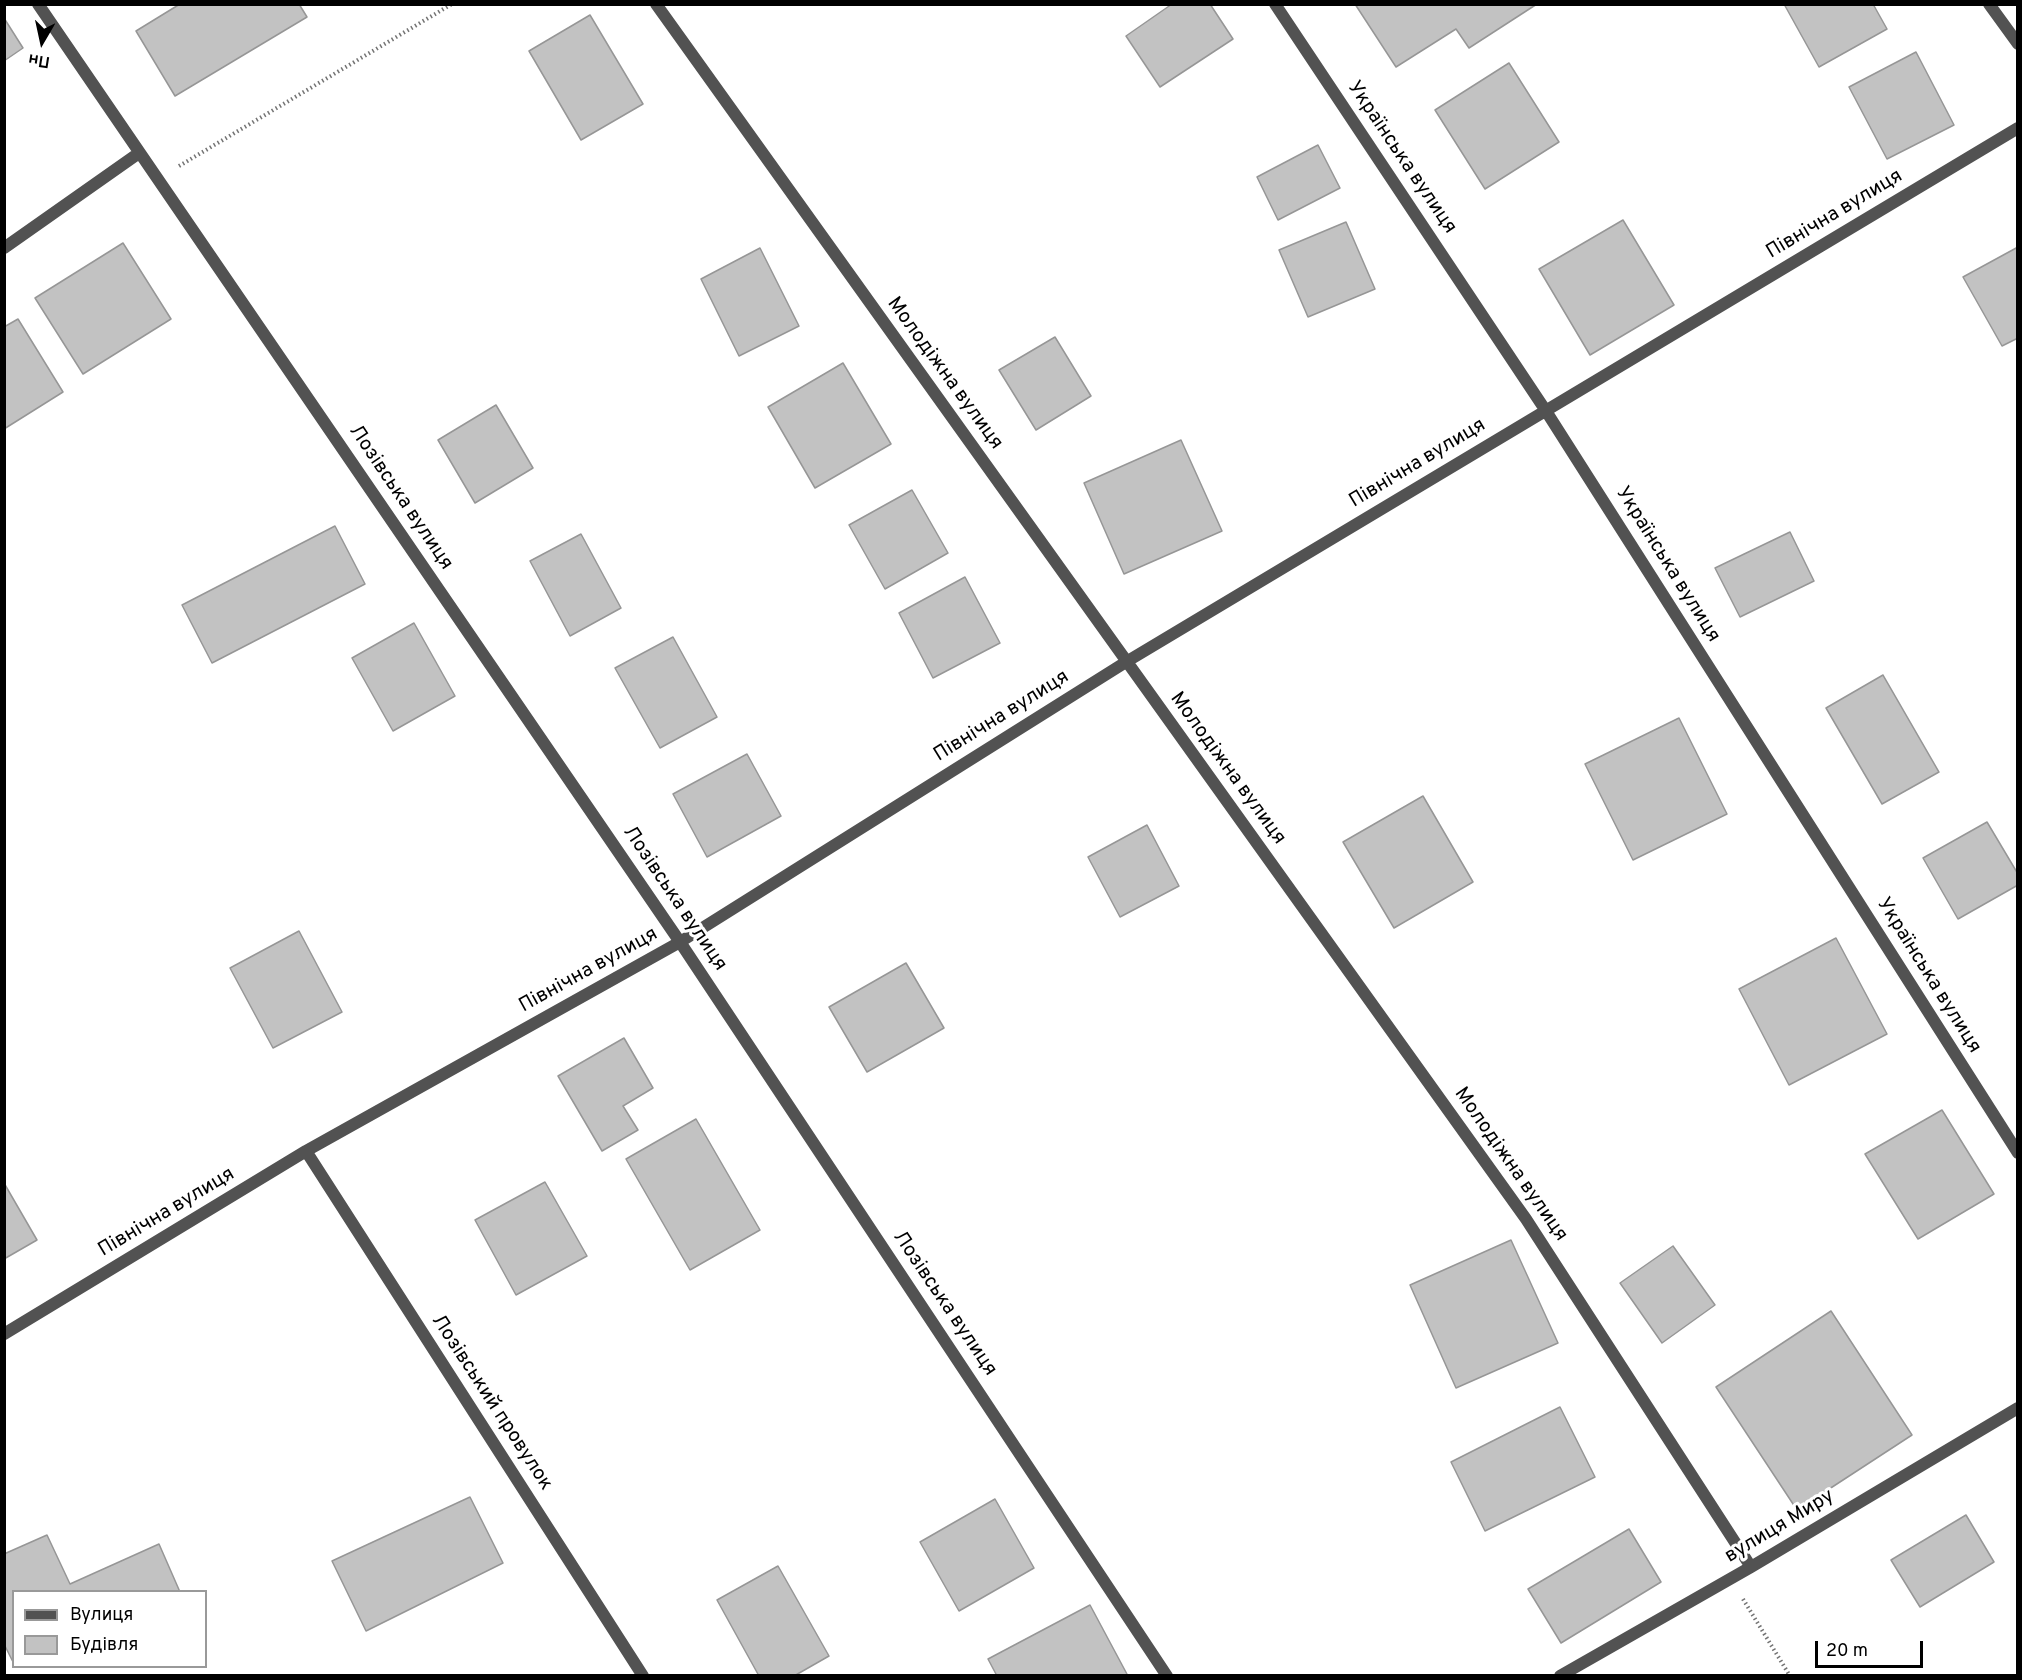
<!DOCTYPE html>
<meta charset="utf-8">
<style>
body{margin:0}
#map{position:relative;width:2022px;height:1680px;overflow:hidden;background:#fff;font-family:Overpass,sans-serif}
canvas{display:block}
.frame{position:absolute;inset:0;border:6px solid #000;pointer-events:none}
.legend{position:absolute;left:12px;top:1590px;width:195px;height:78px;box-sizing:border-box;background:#fff;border:2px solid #999;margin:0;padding:8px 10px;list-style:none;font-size:18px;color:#000}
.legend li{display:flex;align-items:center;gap:12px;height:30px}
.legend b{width:30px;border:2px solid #999}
.north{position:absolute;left:12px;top:12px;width:60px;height:60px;-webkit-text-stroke:4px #fff;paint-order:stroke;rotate:189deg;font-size:16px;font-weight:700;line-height:24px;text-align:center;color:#000}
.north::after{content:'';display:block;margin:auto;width:21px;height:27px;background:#000;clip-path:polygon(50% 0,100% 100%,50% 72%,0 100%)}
.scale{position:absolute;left:1815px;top:1641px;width:108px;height:27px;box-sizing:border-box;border:3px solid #000;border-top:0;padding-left:8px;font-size:18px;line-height:21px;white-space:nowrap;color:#000;-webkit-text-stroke:4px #fff;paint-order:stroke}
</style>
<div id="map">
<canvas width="2022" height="1680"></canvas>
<div class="frame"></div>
<ul class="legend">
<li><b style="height:8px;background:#525252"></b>Вулиця</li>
<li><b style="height:16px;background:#c2c2c2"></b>Будівля</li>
</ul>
<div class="north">Пн</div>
<div class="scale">20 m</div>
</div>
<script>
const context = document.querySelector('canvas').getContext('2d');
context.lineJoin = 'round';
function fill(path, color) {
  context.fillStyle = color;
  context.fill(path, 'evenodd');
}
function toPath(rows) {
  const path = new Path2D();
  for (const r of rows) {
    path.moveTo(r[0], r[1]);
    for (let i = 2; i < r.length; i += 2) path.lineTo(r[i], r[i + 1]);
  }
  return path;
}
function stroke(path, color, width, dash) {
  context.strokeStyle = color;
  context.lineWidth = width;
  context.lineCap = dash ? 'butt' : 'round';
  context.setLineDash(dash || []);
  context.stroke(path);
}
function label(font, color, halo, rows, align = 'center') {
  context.font = font + ' Overpass,sans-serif';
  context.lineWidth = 6;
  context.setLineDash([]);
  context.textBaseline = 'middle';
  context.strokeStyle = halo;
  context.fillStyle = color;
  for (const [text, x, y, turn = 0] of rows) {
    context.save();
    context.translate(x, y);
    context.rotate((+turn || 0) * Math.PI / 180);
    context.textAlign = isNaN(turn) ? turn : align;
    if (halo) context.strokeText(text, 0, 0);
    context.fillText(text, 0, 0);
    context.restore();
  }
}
const building = toPath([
 [180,4,299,4,307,17,175,96,136,31,180,4],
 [1172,4,1210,4,1233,39,1160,87,1126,36,1172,4],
 [1355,4,1537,4,1469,48,1456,29,1396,67,1355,4],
 [1784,4,1873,4,1887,29,1819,67,1784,4],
 [590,15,643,104,581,140,529,51,590,15],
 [4,18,23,48,4,61,4,18],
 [1916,52,1954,125,1887,159,1849,87,1916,52],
 [1509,63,1559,142,1485,189,1435,110,1509,63],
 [1318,145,1340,188,1278,220,1257,177,1318,145],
 [1623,220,1674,305,1590,355,1539,269,1623,220],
 [1346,222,1375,289,1308,317,1279,250,1346,222],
 [123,243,171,319,83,374,35,298,123,243],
 [2018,247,2018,338,2002,346,1963,277,2018,247],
 [760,248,799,326,739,356,701,279,760,248],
 [18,319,63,392,4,429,4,327,18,319],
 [1055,337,1091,396,1036,430,999,370,1055,337],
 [843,363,891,444,815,488,768,407,843,363],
 [496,405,533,468,475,503,438,440,496,405],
 [1181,440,1222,531,1124,574,1084,483,1181,440],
 [912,490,948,553,885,589,849,525,912,490],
 [335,526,365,584,212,663,182,605,335,526],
 [1790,532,1814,581,1740,617,1715,568,1790,532],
 [581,534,621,608,570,636,530,561,581,534],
 [965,577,1000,643,933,678,899,613,965,577],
 [414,623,455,696,393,731,352,658,414,623],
 [673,637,717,717,660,748,615,668,673,637],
 [1883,675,1939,772,1882,804,1826,708,1883,675],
 [1679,718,1727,814,1633,860,1585,764,1679,718],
 [747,754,781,816,707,857,673,794,747,754],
 [1423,796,1473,882,1394,928,1343,842,1423,796],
 [1987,822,2018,874,2018,885,1958,919,1923,858,1987,822],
 [1147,825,1179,886,1120,917,1088,857,1147,825],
 [299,931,342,1012,273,1048,230,968,299,931],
 [1836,938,1887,1034,1789,1085,1739,989,1836,938],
 [906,963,944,1028,867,1072,829,1007,906,963],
 [624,1038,653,1088,623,1106,638,1130,602,1151,558,1076,624,1038],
 [1942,1110,1994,1194,1918,1239,1865,1154,1942,1110],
 [696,1119,760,1230,690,1270,626,1159,696,1119],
 [545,1182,587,1256,516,1295,475,1220,545,1182],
 [4,1183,37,1240,4,1259,4,1183],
 [1511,1240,1558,1343,1456,1388,1410,1285,1511,1240],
 [1673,1246,1715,1305,1662,1343,1620,1283,1673,1246],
 [1831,1311,1912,1435,1797,1510,1716,1387,1831,1311],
 [1560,1407,1595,1477,1485,1531,1451,1462,1560,1407],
 [470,1497,503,1563,366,1631,332,1561,470,1497],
 [995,1499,1034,1568,959,1611,920,1542,995,1499],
 [1966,1515,1994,1562,1920,1607,1891,1560,1966,1515],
 [1629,1529,1661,1582,1561,1643,1528,1589,1629,1529],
 [47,1535,70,1584,159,1544,180,1592,14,1592,14,1664,4,1644,4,1554,47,1535],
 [778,1566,829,1656,794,1676,759,1676,717,1600,778,1566],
 [1090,1605,1128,1676,997,1676,988,1659,1090,1605]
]);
const path = toPath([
 [179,166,452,4],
 [1743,1599,1790,1676]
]);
const street = toPath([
 [38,4,680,942,1167,1676],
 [656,4,1526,1219,1751,1567],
 [1275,4,1546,411,2018,1153],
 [1989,4,2018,44],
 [4,248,139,153],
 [306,1151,643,1676],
 [4,1334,306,1151,680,942,1126,662,2018,128],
 [1560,1676,1751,1567,2018,1408]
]);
const streetNames = [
 ["Українська вулиця",1401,158,56],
 ["Північна вулиця",1835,215,-31],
 ["Молодіжна вулиця",944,374,54],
 ["Північна вулиця",1418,464,-31],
 ["Лозівська вулиця",400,498,56],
 ["Українська вулиця",1667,565,58],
 ["Північна вулиця",1002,717,-32],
 ["Молодіжна вулиця",1227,769,54],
 ["Лозівська вулиця",674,899,56],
 ["Північна вулиця",589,971,-29],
 ["Українська вулиця",1928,976,58],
 ["Молодіжна вулиця",1510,1165,55],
 ["Північна вулиця",167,1213,-31],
 ["Лозівська вулиця",944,1304,56],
 ["Лозівський провулок",491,1403,57],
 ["вулиця Миру",1780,1527,-31]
];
fill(building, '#c2c2c2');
stroke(building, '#969696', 1.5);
stroke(path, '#747474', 4, [1.5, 3]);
stroke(street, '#525252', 12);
label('20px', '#000', '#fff', streetNames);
</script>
